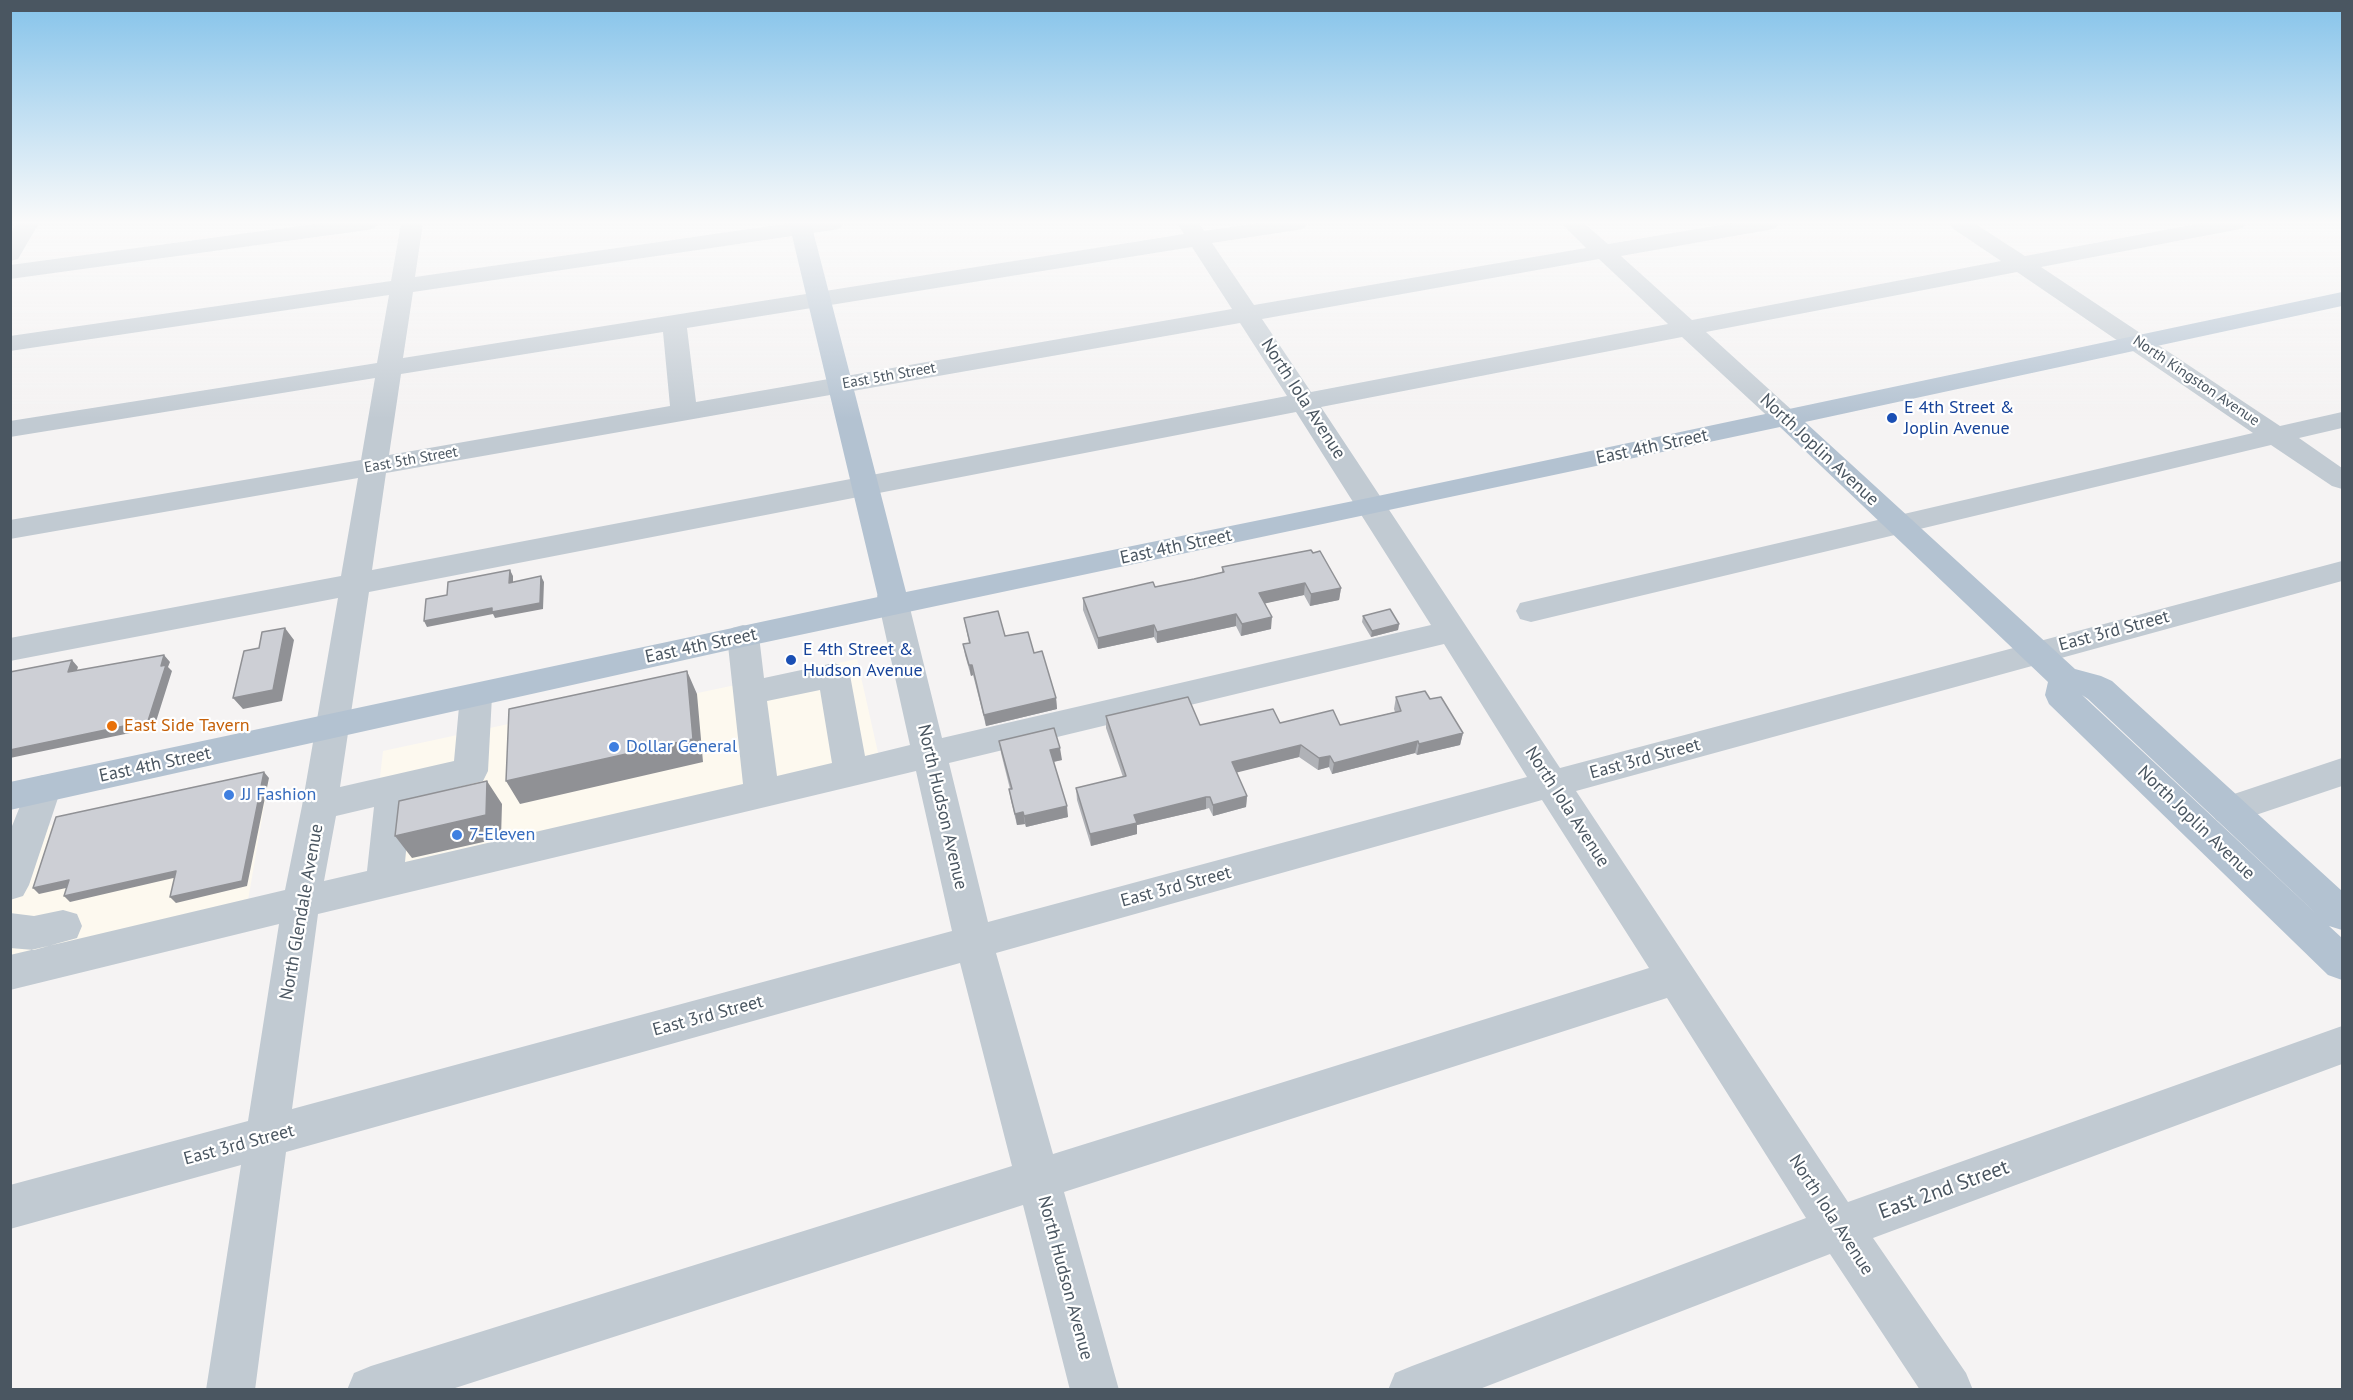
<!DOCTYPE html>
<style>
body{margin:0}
#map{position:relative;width:2353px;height:1400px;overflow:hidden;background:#f5f3f3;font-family:"PT Sans",sans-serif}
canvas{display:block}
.frame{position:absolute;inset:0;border:12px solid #4a5661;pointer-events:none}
</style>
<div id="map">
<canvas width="2353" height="1400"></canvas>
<div class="frame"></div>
</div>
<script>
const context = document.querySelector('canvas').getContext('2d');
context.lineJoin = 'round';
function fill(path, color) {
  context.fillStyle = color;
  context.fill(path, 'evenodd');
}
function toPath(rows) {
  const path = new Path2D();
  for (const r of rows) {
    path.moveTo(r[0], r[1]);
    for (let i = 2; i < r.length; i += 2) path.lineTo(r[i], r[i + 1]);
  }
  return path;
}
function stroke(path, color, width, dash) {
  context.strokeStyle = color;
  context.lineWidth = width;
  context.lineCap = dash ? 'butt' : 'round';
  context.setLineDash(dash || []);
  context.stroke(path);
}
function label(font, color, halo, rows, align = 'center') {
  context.font = font + ' "PT Sans",sans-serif';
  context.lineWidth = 4.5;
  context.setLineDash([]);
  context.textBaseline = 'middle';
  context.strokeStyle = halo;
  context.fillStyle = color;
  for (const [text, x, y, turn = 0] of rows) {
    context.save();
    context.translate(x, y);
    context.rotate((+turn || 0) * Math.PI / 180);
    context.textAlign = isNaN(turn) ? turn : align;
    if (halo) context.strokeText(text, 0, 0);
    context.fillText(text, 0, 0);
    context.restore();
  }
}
const commercial = toPath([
 [857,659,883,775,366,899,383,751,513,723,543,726],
 [269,778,246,912,11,968,10,834]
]);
const minor = toPath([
 [17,223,39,223,18,259,10,261,10,234,17,223],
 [322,223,378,223,375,228,367,230,10,279,10,265,322,223],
 [401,223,423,223,415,277,791,223,844,223,841,228,833,230,413,292,403,358,1184,234,1177,223,1199,223,1204,231,1258,223,1308,223,1305,228,1297,230,1212,243,1254,305,1586,248,1561,223,1584,223,1608,244,1732,223,1779,223,1776,228,1768,230,1621,256,1692,320,2001,261,1952,228,1949,223,1974,223,2025,256,2202,223,2246,223,2243,228,2235,230,2041,267,2280,426,2342,412,2342,428,2299,438,2342,468,2342,489,2332,486,2271,445,1531,622,1520,619,1516,611,1520,603,2253,433,2017,272,1706,332,1794,412,1798,418,1794,424,1785,426,1776,424,1682,337,1321,407,1560,768,2342,561,2342,581,1576,791,1848,1202,2342,1026,2342,1064,1873,1238,1966,1373,1973,1390,1920,1390,1830,1254,1477,1390,1388,1390,1395,1373,1412,1366,1806,1218,1667,998,1064,1192,1119,1390,1070,1390,1023,1205,449,1390,347,1390,354,1373,371,1366,1012,1166,960,963,286,1152,255,1390,206,1390,241,1165,10,1229,10,1185,248,1121,279,924,10,990,10,955,285,890,302,806,338,598,10,661,10,638,341,576,358,478,10,539,10,520,361,460,375,378,10,437,10,421,377,363,389,295,10,351,10,336,391,281,401,223],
 [1192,247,1232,309,696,402,687,328,1192,247],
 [1599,259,1668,324,1311,392,1262,319,1599,259],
 [1240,323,1287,396,372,570,386,473,1240,323],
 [663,332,670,406,389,455,401,374,663,332],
 [1296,412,1431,625,942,738,907,596,903,589,892,585,881,589,877,596,910,745,865,756,850,675,845,667,834,663,764,678,759,636,754,628,743,625,732,628,727,636,743,784,405,862,411,799,483,781,488,771,492,696,488,687,476,684,464,687,460,696,454,761,340,787,369,592,1296,412],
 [1444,644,1527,777,988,922,949,763,1444,644],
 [820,690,832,763,777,776,767,701,820,690],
 [916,771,952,931,292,1109,318,914,916,771],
 [1542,800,1649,968,1053,1154,996,953,1542,800],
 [374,807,367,871,324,881,336,816,374,807],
 [2342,758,2342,786,2229,824,2216,820,2211,810,2216,800,2342,758],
 [43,775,55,779,61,789,29,885,23,896,10,900,10,831,31,779,43,775],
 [63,910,77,914,82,926,77,938,34,950,10,948,10,913,34,916,63,910]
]);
const major = toPath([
 [789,223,811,223,906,592,1373,497,2342,292,2342,306,1805,422,2075,669,2101,676,2112,681,2342,891,2342,930,2329,926,2342,938,2342,980,2328,975,2049,704,2045,695,2048,682,1780,427,743,647,10,810,10,782,878,597,789,223],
 [2082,695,2088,699,2323,920,2082,695]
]);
const wall = toPath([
 [1313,553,1341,588,1339,600,1310,606,1304,595,1265,603,1271,629,1241,636,1236,626,1157,643,1154,637,1098,649,1083,610,1083,598,1155,587,1194,579,1222,573,1222,567],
 [1363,616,1399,624,1398,630,1371,637,1362,622],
 [964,618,1005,636,1034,653,1056,698,1057,709,986,726,973,675,971,676,965,655,963,644,969,643],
 [1396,697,1430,699,1463,733,1460,745,1417,755,1415,753,1332,774,1329,767,1318,770,1299,757,1236,772,1247,796,1246,807,1213,816,1209,808,1206,809,1137,825,1137,834,1091,846,1077,800,1076,788,1123,777,1106,728,1106,716,1200,725,1280,723,1340,725,1395,712,1394,709],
 [999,741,1062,760,1054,762,1068,817,1026,827,1025,824,1017,825,1011,801,1009,789,1010,789,1001,753]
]);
const shadedWall = toPath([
 [510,570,513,576,513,589,509,583],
 [541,576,544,582,543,609,495,618,493,614,427,627,424,621],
 [1305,583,1304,595,1258,605,1259,593],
 [1341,588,1339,600,1310,606,1311,594],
 [1236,614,1236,626,1157,643,1157,632],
 [1272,617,1271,629,1241,636,1242,624],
 [1399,624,1398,630,1371,637,1372,631],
 [1154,625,1154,637,1098,649,1098,638],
 [285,628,294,640,282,701,243,709,233,698],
 [164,655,170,662,168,667,172,671,154,728,10,758,10,750],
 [72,660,78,667,74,679,68,672],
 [969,665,972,665,973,675,971,676],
 [687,671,697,694,703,762,520,804,506,781],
 [1056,698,1057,709,986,726,984,715],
 [1463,733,1460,745,1417,755,1419,744],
 [1418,741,1415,753,1332,774,1334,763],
 [1301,745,1299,757,1231,774,1232,762],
 [1060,748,1062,760,1052,762,1050,750],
 [1330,756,1329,767,1318,770,1319,758],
 [264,772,269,778,247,886,176,903,170,897],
 [487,781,502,804,501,838,412,858,395,836],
 [1247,796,1246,807,1213,816,1213,805],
 [1206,797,1206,809,1137,825,1137,834,1091,846,1090,834,1134,815],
 [1067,806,1068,817,1026,827,1024,816],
 [1023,812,1025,824,1017,825,1015,814],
 [176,871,182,876,70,902,64,896],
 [69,880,75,886,39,894,33,888]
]);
const building = toPath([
 [1311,550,1313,553,1320,551,1341,588,1311,594,1305,583,1259,593,1272,617,1242,624,1236,614,1157,632,1154,625,1098,638,1083,598,1153,582,1155,587,1194,579,1224,572,1222,567,1311,550],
 [510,570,509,583,541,576,540,603,492,612,492,608,424,621,426,599,447,595,448,582,510,570],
 [1390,609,1399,624,1372,631,1363,616,1390,609],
 [998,611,1005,636,1028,632,1034,653,1042,651,1056,698,984,715,972,665,969,665,963,644,970,643,964,618,998,611],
 [285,628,273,690,233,698,244,651,259,648,262,632,285,628],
 [164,655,161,666,166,665,148,721,10,750,10,672,72,660,68,672,164,655],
 [687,671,693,739,506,781,509,709,687,671],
 [1425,691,1430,699,1441,697,1463,733,1419,744,1418,741,1334,763,1330,756,1319,758,1301,745,1232,762,1247,796,1213,805,1210,797,1206,797,1134,815,1137,823,1090,834,1076,788,1126,776,1106,716,1188,697,1200,725,1273,709,1280,723,1333,710,1340,725,1401,711,1396,697,1425,691],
 [1054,728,1060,748,1050,750,1067,806,1024,816,1023,812,1015,814,1009,789,1012,789,999,741,1054,728],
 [264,772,242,881,170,897,176,871,64,896,69,880,33,888,56,817,264,772],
 [487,781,486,815,395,836,399,801,487,781]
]);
const markers = [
 [1892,418,6,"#1a4fb4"],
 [791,660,6,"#1a4fb4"],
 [112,726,6,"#e8710a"],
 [614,747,6,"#3f7fe0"],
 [229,795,6,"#3f7fe0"],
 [457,835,6,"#3f7fe0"]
];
const farStreetnames = [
 ["East 5th Street",889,376,-10],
 ["North Kingston Avenue",2196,381,34],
 ["East 5th Street",411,460,-10]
];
const streetNames = [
 ["North Iola Avenue",1303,399,57],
 ["East 4th Street",1652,447,-12],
 ["North Joplin Avenue",1819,450,43],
 ["East 4th Street",1176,547,-12],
 ["East 3rd Street",2114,631,-15],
 ["East 4th Street",701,646,-12],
 ["East 3rd Street",1645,759,-15],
 ["East 4th Street",155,765,-12],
 ["North Hudson Avenue",942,807,77],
 ["North Iola Avenue",1567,807,57],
 ["North Joplin Avenue",2196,823,44],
 ["East 3rd Street",1176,887,-15],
 ["North Glendale Avenue",302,912,-80],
 ["East 3rd Street",708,1016,-15],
 ["East 3rd Street",239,1145,-15],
 ["North Iola Avenue",1831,1215,57],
 ["North Hudson Avenue",1065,1278,75]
];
const transitNames = [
 ["E 4th Street &",1904,408],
 ["Joplin Avenue",1904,429],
 ["E 4th Street &",803,650],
 ["Hudson Avenue",803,671]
];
const foodNames = [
 ["East Side Tavern",124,726]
];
const shopNames = [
 ["Dollar General",626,747],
 ["JJ Fashion",241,795],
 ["7-Eleven",469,835]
];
const nearStreetnames = [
 ["East 2nd Street",1944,1190,-20]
];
fill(commercial, '#fdf9ef');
fill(minor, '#c1cad2');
fill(major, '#b3c2d1');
fill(wall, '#b0b2b7');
fill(shadedWall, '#909195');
fill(building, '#cdcfd5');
stroke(building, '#909195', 1.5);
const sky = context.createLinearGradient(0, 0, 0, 419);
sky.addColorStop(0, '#85c3ea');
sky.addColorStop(0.53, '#fafafa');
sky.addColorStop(1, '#fafafa00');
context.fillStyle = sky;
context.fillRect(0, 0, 2353, 419);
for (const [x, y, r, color] of markers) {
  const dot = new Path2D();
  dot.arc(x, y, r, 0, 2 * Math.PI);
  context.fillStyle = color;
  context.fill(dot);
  stroke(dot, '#fff', 2);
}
label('15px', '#4a5661', '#fff', farStreetnames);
label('18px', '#4a5661', '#fff', streetNames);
label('18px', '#164399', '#fff', transitNames, 'left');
label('18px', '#c56008', '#fff', foodNames, 'left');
label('18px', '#366cbe', '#fff', shopNames, 'left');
label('21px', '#4a5661', '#fff', nearStreetnames);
</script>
